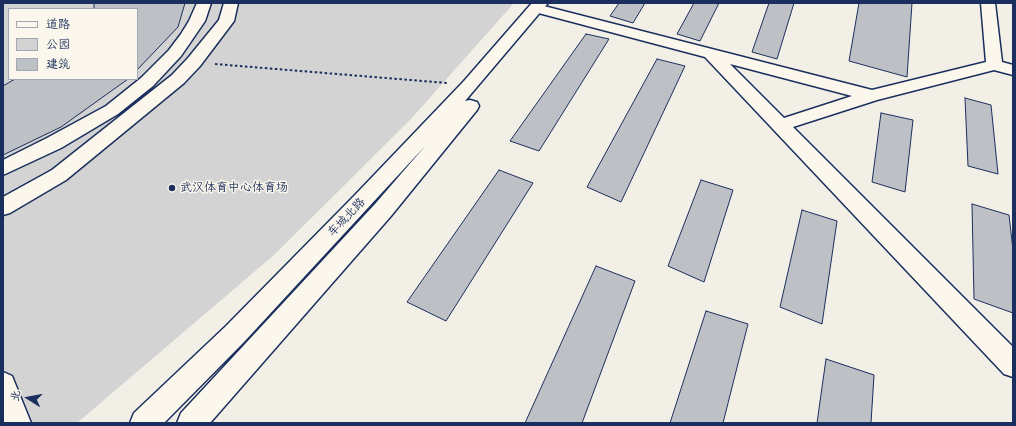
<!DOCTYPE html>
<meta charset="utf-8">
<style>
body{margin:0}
#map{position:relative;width:1016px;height:426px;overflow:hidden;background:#f2efe6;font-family:Mynerve,"LXGW WenKai TC",sans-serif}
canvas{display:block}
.frame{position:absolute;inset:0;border:4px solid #1b2f5e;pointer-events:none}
.legend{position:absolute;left:8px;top:8px;width:130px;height:72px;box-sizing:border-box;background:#fbf7ec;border:1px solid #a1a7b3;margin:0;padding:5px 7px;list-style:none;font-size:12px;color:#1b2f5e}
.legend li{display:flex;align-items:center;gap:8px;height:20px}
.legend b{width:20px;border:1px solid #a1a7b3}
.north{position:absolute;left:8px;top:378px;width:40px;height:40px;-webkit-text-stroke:3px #fbf7ec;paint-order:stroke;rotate:281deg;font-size:11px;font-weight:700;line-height:16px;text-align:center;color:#1b2f5e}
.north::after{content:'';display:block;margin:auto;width:14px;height:18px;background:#1b2f5e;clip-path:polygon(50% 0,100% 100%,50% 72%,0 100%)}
</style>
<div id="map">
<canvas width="1016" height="426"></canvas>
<div class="frame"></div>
<ul class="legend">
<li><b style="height:5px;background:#fbf7ec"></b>道路</li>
<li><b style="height:11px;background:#d2d3d2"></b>公园</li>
<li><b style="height:11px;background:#bdc0c4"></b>建筑</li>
</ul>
<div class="north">北</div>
</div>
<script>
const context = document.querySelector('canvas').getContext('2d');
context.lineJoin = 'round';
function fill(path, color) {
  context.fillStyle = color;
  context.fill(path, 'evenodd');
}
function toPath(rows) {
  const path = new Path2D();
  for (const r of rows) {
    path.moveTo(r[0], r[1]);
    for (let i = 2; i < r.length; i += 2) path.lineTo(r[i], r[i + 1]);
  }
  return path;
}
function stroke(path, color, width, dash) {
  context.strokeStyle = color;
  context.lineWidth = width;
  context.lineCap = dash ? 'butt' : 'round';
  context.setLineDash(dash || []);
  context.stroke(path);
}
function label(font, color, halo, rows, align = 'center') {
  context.font = font + ' Mynerve,"LXGW WenKai TC",sans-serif';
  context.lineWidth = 3;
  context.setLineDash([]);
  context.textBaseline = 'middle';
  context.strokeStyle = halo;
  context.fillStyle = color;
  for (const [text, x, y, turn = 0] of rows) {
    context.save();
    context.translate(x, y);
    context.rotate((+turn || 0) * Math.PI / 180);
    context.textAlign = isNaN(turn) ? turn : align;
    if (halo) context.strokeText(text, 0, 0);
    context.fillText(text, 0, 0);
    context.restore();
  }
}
const green = toPath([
 [3,3,514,3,410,120,274,255,77,423,3,423],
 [9,9,137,9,137,79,9,79]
]);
const building = toPath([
 [94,3,185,3,178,27,137,70,137,9,94,9,94,3],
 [619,3,645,3,633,23,610,16,619,3],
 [694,3,719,3,700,41,677,34,694,3],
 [769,3,794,3,777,59,752,52,769,3],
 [859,3,912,3,907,77,849,61,859,3],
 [586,34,609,39,539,151,510,141,586,34],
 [657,59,685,66,621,202,587,187,657,59],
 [15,79,128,79,61,127,3,155,3,86,15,79],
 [965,98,991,105,998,174,968,166,965,98],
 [881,113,913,120,905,192,872,182,881,113],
 [499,170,533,183,446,321,407,302,499,170],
 [701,180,733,190,704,282,668,266,701,180],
 [972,204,1009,215,1013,250,1013,313,974,299,972,204],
 [802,210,837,221,822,324,780,307,802,210],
 [596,266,635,281,582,423,525,423,596,266],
 [706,311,748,324,723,423,670,423,706,311],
 [826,359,874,375,871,423,817,423,826,359]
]);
const path = toPath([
 [215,64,447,83]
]);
const minor = toPath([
 [197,3,211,3,205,21,181,56,153,86,118,114,61,148,3,175,3,160,47,138,106,106,141,78,169,50,181,34,189,21,197,3],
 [224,3,238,3,234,21,200,66,184,83,66,180,10,213,3,215,3,197,52,170,172,75,188,58,219,20,224,3],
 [981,3,995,3,1002,62,1013,65,1013,75,994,70,877,100,793,127,1013,347,1013,377,1004,374,705,57,531,11,529,8,531,5,536,4,872,90,986,62,981,3],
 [730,64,852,96,784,118,730,64],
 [3,372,12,376,31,423,3,423,3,372]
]);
const major = toPath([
 [532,3,548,3,465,101,470,100,477,102,479,106,477,110,391,216,210,423,177,423,181,413,375,204,426,145,244,342,164,423,130,423,134,413,226,326,355,195,464,81,532,3]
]);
const markers = [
 [172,188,4,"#1b2f5e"]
];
const poiNames = [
 ["武汉体育中心体育场",180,188]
];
const streetNames = [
 ["车城北路",347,218,-46]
];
fill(green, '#d2d3d2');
fill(building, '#bdc0c4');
stroke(building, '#1b2f5e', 1);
stroke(minor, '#1b2f5e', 3);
stroke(major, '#1b2f5e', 3);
stroke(path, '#1b2f5e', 2, [2.5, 2.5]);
fill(minor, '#fbf7ec');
fill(major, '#fbf7ec');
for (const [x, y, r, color] of markers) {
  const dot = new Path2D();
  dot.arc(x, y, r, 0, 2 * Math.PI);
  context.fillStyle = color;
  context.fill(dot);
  stroke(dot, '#fbf7ec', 1.5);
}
label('12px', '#1b2f5e', '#fbf7ec', poiNames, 'left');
label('12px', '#1b2f5e', '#fbf7ec', streetNames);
</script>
